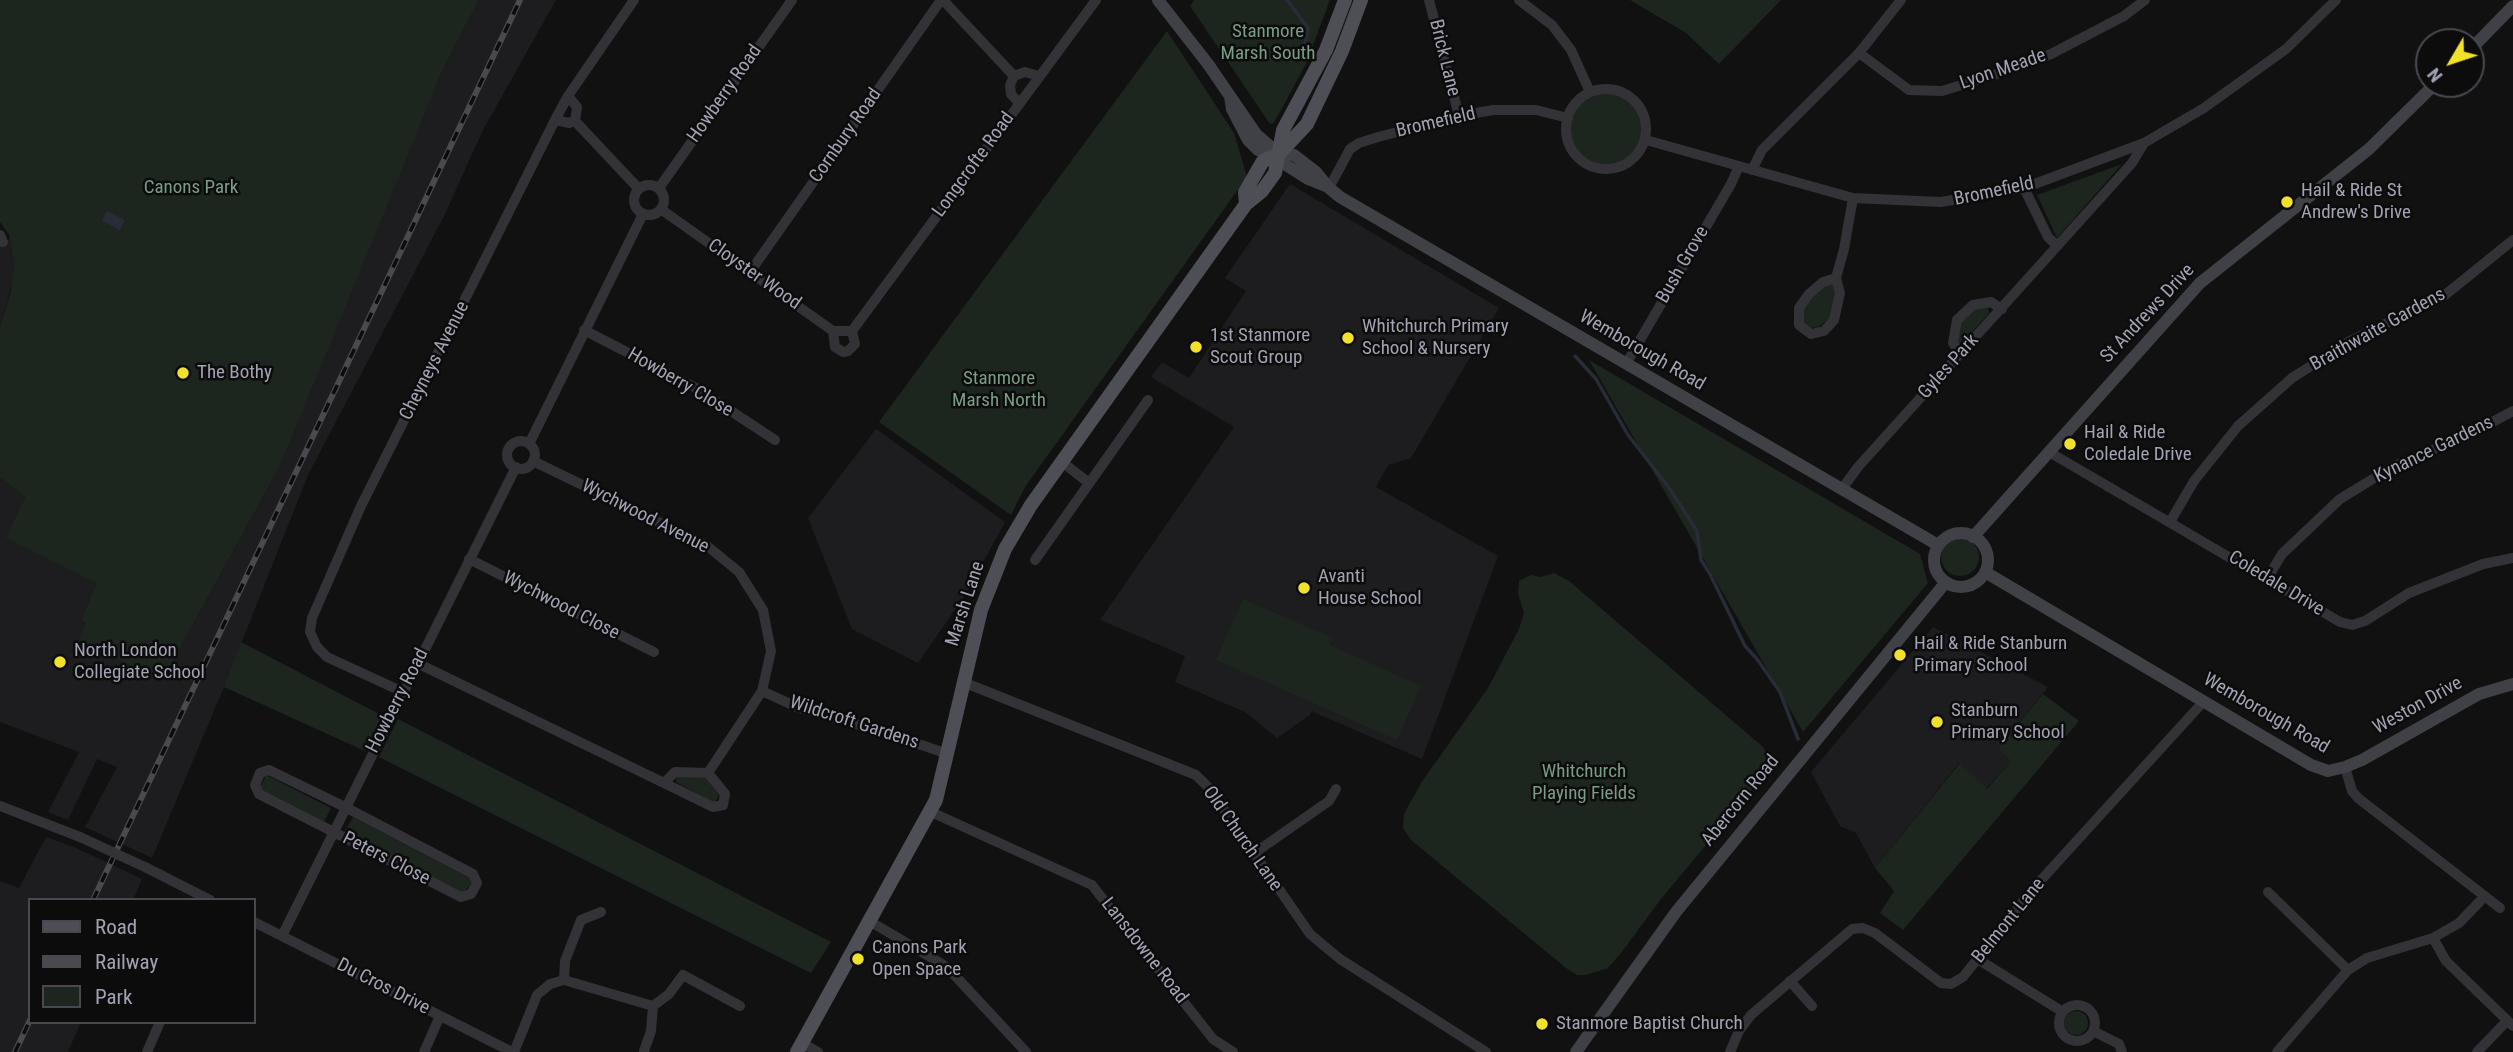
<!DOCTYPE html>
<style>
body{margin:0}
#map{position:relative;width:2513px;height:1052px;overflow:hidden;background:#111112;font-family:"Roboto Condensed",sans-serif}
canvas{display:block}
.legend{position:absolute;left:28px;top:898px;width:228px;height:126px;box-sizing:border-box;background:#0c0c0d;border:2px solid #48484f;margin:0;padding:9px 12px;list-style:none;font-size:21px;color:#a2a3b3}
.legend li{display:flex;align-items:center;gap:14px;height:35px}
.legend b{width:35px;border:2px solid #48484f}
.north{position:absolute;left:2415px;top:28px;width:70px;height:70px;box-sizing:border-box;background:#0c0c0d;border:2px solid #48484f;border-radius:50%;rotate:231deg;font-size:19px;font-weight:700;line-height:28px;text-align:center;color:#a2a3b3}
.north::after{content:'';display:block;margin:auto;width:24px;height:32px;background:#f1e12a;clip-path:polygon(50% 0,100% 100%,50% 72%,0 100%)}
</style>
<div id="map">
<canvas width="2513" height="1052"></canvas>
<ul class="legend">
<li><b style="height:9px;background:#4e4e56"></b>Road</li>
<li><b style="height:9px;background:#494950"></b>Railway</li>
<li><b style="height:19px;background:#1d251f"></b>Park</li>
</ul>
<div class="north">N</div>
</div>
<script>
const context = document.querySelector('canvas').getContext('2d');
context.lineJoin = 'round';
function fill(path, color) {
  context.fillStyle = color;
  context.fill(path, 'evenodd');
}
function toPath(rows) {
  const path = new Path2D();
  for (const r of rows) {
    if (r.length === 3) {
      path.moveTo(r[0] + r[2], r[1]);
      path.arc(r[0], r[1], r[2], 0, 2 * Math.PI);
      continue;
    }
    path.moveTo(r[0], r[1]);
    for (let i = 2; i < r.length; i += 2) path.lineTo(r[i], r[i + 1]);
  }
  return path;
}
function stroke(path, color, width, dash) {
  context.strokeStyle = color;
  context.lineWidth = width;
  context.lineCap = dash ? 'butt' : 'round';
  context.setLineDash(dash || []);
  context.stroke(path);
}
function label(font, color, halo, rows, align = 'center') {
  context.font = font + ' "Roboto Condensed",sans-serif';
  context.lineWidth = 5;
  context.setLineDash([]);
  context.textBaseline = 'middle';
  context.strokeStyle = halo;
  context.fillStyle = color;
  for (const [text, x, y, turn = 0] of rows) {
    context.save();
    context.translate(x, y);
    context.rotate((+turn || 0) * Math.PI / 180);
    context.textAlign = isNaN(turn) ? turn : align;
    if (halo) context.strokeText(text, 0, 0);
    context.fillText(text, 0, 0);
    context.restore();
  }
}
const built = toPath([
 [479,0,556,0,483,130,445,214,308,475,224,687,152,858,85,827,117,767,97,759,68,820,48,812,79,752,0,722,0,477,25,497,7,538,96,583,81,621,162,681,280,466,400,170,443,69],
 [1290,184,1499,308,1411,458,1388,465,1376,487,1498,556,1422,759,1311,711,1311,714,1277,738,1245,712,1175,682,1185,656,1100,620,1234,427,1151,377,1162,362,1189,378,1246,291,1225,278],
 [10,239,14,264,12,285,0,327,0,243],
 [876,429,1005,522,965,595,918,663,852,629,808,518],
 [1933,627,2048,687,1998,749,2011,761,1986,789,1959,763,1875,868,1856,833,1840,826,1811,772],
 [46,837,74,847,142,879,133,900,30,900,30,1022,81,1022,68,1052,0,1052,0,881,19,888]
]);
const green = toPath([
 [0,0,479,0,443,69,280,466,162,681,79,642,85,623,81,621,96,583,6,538,25,497,0,477,0,327,11,291,14,264,9,235,0,222],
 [1194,0,1330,0,1306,64,1274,123,1270,124,1190,6],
 [1630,0,1781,0,1719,64,1686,33],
 [1167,31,1234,133,1247,177,1025,487,1011,515,879,422],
 [1606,128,36],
 [2122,164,2057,238,2037,195],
 [1833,282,1838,295,1830,318,1818,327,1810,328,1802,322,1801,315,1808,296],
 [1988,306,1989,313,1964,341,1960,343,1956,340,1960,323,1971,311],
 [1589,360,1920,554,1928,583,1803,732],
 [1960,557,19],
 [1554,573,1569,581,1762,746,1770,757,1770,768,1661,899,1621,953,1608,968,1586,975,1577,975,1566,968,1411,840,1403,828,1404,814,1421,783,1488,688,1519,629,1524,613,1518,594,1519,581,1531,575,1541,577],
 [1243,599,1333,638,1330,645,1421,686,1397,740,1216,660],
 [241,642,383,716,365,751,224,687],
 [2043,694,2079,721,1903,930,1880,913,1894,891,1875,868,1960,763,1987,789,2011,761,1998,749],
 [398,719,831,942,811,973,379,757],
 [266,775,331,808,324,822,259,790],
 [677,776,706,778,719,796,714,803,676,782],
 [353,817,473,880,464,893,344,833],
 [2076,1023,12]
]);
const water = toPath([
 [107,211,125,220,120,230,102,221]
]);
const stream = toPath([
 [1287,0,1308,28,1303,56],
 [1575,356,1596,379,1628,435,1670,489,1697,531,1701,560,1710,574,1745,646,1757,659,1780,692,1798,739]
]);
const street = toPath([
 [943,0,1014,76],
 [1429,0,1459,116],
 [1519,0,1552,25,1571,50,1590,92],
 [1859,53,1909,90,1942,91,1991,76,2051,54,2124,16,2145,0],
 [1606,129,40],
 [1019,103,1011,94,1010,85,1014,76,1025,72,1039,76],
 [555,120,569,123,575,121,577,107,568,96],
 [575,121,639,189],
 [1646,140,1853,198,1941,202,2024,188,2144,143,2204,108,2286,49,2336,0],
 [1752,170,1762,150,1859,53,1901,0],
 [649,200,15],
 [659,188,792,0],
 [1329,188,1350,149,1359,143,1378,137,1459,116,1493,110,1536,110,1568,118],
 [2024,188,2048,237,2057,246],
 [662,210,833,331,852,331,1096,0],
 [0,235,3,242],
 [750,272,941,0],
 [1836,278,1823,282,1809,294,1799,308,1799,325,1811,334,1824,331,1834,320,1840,293,1836,278,1844,249,1853,198],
 [584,330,696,388,775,440],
 [833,331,835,347,843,352,848,351,855,344,852,331],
 [1961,354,1953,343,1957,320,1973,305,1991,302,2002,309],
 [1626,364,1731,184,1739,166],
 [521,455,14],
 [529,444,643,214],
 [2049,452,2340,622,2352,625,2365,621,2409,593,2483,564,2513,558],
 [1062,462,1089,483],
 [1842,489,1858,467,2132,163,2144,143],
 [2170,522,2194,481,2238,426,2292,378,2350,341,2445,295,2513,240],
 [469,559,654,652],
 [1035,560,1148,400],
 [2267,579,2282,554,2340,499,2394,466,2468,435,2513,411],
 [417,663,664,783,675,772,708,773,762,691,771,651,763,610,739,572,706,545,533,461],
 [963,682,1196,775,1209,788,1310,934,1340,959,1486,1052],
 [762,691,799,708,874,729,948,754],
 [403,692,327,657,317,647,310,632,312,618,361,506,555,120,568,96,634,0],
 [2345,767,2352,791,2358,798,2500,908],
 [269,770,345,807,473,874,477,883,471,894,461,897,259,794,255,785,260,773,269,770],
 [664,783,713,807,723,805,725,794,708,773],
 [0,806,80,837],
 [931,812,1092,885,1213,1039,1233,1052],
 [1253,854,1329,801,1336,789],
 [147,868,210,900],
 [2268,892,2348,970],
 [254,922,512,1052],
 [871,922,947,967,1026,1052],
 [282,936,516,467],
 [2433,938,2446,961,2513,1026],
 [1979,960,2063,1012],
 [564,980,565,961,581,920,601,912],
 [1790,981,1812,1006],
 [2077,1023,18],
 [2093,1031,2119,1044,2122,1052],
 [802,1043,818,1052],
 [644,1051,651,1031,653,1006,669,994,683,975,740,1006],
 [147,1052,160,1022],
 [424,1052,440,1016],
 [514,1052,537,995,550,984,564,980,653,1006],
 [1730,1052,1739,1031,1751,1015,1852,929,1863,928,1875,933,1941,983,1951,984,1963,977,2032,890,2204,701],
 [2277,1052,2348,970,2367,958,2433,938,2459,923,2485,896],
 [2477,1052,2507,1021]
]);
const secondary = toPath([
 [1158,0,1208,64,1256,134,1279,154,1286,165,1308,179,1328,187],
 [2471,49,2513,6],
 [1230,96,1232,109,1248,140,1258,150,1294,155,1316,172,1329,188,1340,197,1938,545],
 [1961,560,27],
 [1973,537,2200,283,2369,149,2435,84],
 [1985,572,2311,765,2328,771,2345,767,2362,760,2479,694,2513,684],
 [1576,1052,1676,912,1946,582]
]);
const primary = toPath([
 [1246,204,1245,192,1263,161,1279,154,1307,124,1342,51,1361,0],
 [797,1052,936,800,981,610,1005,549,1031,505,1246,204,1262,191,1275,173,1283,130,1326,50,1345,0]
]);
const rail = toPath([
 [93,900,520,0],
 [15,1052,30,1020]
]);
const streetBridge = toPath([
 [80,837,147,868]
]);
const markers = [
 [2287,202,7,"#f1e12a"],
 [1348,338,7,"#f1e12a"],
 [1196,347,7,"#f1e12a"],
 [183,373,7,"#f1e12a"],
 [2070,444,7,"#f1e12a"],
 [1304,588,7,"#f1e12a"],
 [1900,655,7,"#f1e12a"],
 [60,662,7,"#f1e12a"],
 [1937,722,7,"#f1e12a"],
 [858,959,7,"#f1e12a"],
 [1542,1024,7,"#f1e12a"]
];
const parkNames = [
 ["Stanmore",1268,32],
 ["Marsh South",1268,54],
 ["Canons Park",191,188],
 ["Stanmore",999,379],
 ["Marsh North",999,401],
 ["Whitchurch",1584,772],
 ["Playing Fields",1584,794]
];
const streetNames = [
 ["Brick Lane",1444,58,76],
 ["Lyon Meade",2003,70,-19],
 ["Howberry Road",725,94,-55],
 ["Bromefield",1436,123,-13],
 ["Cornbury Road",846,136,-55],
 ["Longcrofte Road",974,165,-54],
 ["Bromefield",1994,192,-12],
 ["Bush Grove",1683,265,-60],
 ["Cloyster Wood",754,275,35],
 ["St Andrews Drive",2148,314,-47],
 ["Braithwaite Gardens",2378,330,-29],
 ["Wemborough Road",1642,351,30],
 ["Cheyneys Avenue",435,361,-63],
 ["Gyles Park",1949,367,-48],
 ["Howberry Close",680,383,30],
 ["Kynance Gardens",2434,450,-26],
 ["Wychwood Avenue",645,517,27],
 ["Coledale Drive",2276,584,31],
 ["Marsh Lane",966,604,-72],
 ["Wychwood Close",561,606,27],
 ["Howberry Road",398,701,-63],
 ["Weston Drive",2418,706,-29],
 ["Wemborough Road",2266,714,30],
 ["Wildcroft Gardens",854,723,18],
 ["Abercorn Road",1741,801,-51],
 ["Old Church Lane",1242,839,55],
 ["Peters Close",386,859,27],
 ["Belmont Lane",2009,921,-51],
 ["Lansdowne Road",1144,951,52],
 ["Du Cros Drive",383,987,27]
];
const poiNames = [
 ["Hail & Ride St",2301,191],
 ["Andrew's Drive",2301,213],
 ["Whitchurch Primary",1362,327],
 ["School & Nursery",1362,349],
 ["1st Stanmore",1210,336],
 ["Scout Group",1210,358],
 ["The Bothy",197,373],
 ["Hail & Ride",2084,433],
 ["Coledale Drive",2084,455],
 ["Avanti",1318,577],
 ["House School",1318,599],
 ["Hail & Ride Stanburn",1914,644],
 ["Primary School",1914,666],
 ["North London",74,651],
 ["Collegiate School",74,673],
 ["Stanburn",1951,711],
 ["Primary School",1951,733],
 ["Canons Park",872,948],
 ["Open Space",872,970],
 ["Stanmore Baptist Church",1556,1024]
];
fill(built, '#1d1d1f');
fill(green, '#1d251f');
fill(water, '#272c36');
stroke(stream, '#272c36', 3.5);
stroke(street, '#323237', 10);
stroke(secondary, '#404047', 12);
stroke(primary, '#4e4e56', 14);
stroke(rail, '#494950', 6);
stroke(rail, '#0c0c0d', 3.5, [10]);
stroke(streetBridge, '#323237', 10);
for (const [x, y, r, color] of markers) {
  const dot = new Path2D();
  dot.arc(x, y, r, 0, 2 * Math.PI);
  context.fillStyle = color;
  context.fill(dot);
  stroke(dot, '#0c0c0d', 2.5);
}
label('19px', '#799e85', '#0c0c0d', parkNames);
label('19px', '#a2a3b3', '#0c0c0d', streetNames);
label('19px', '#a2a3b3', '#0c0c0d', poiNames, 'left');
</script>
